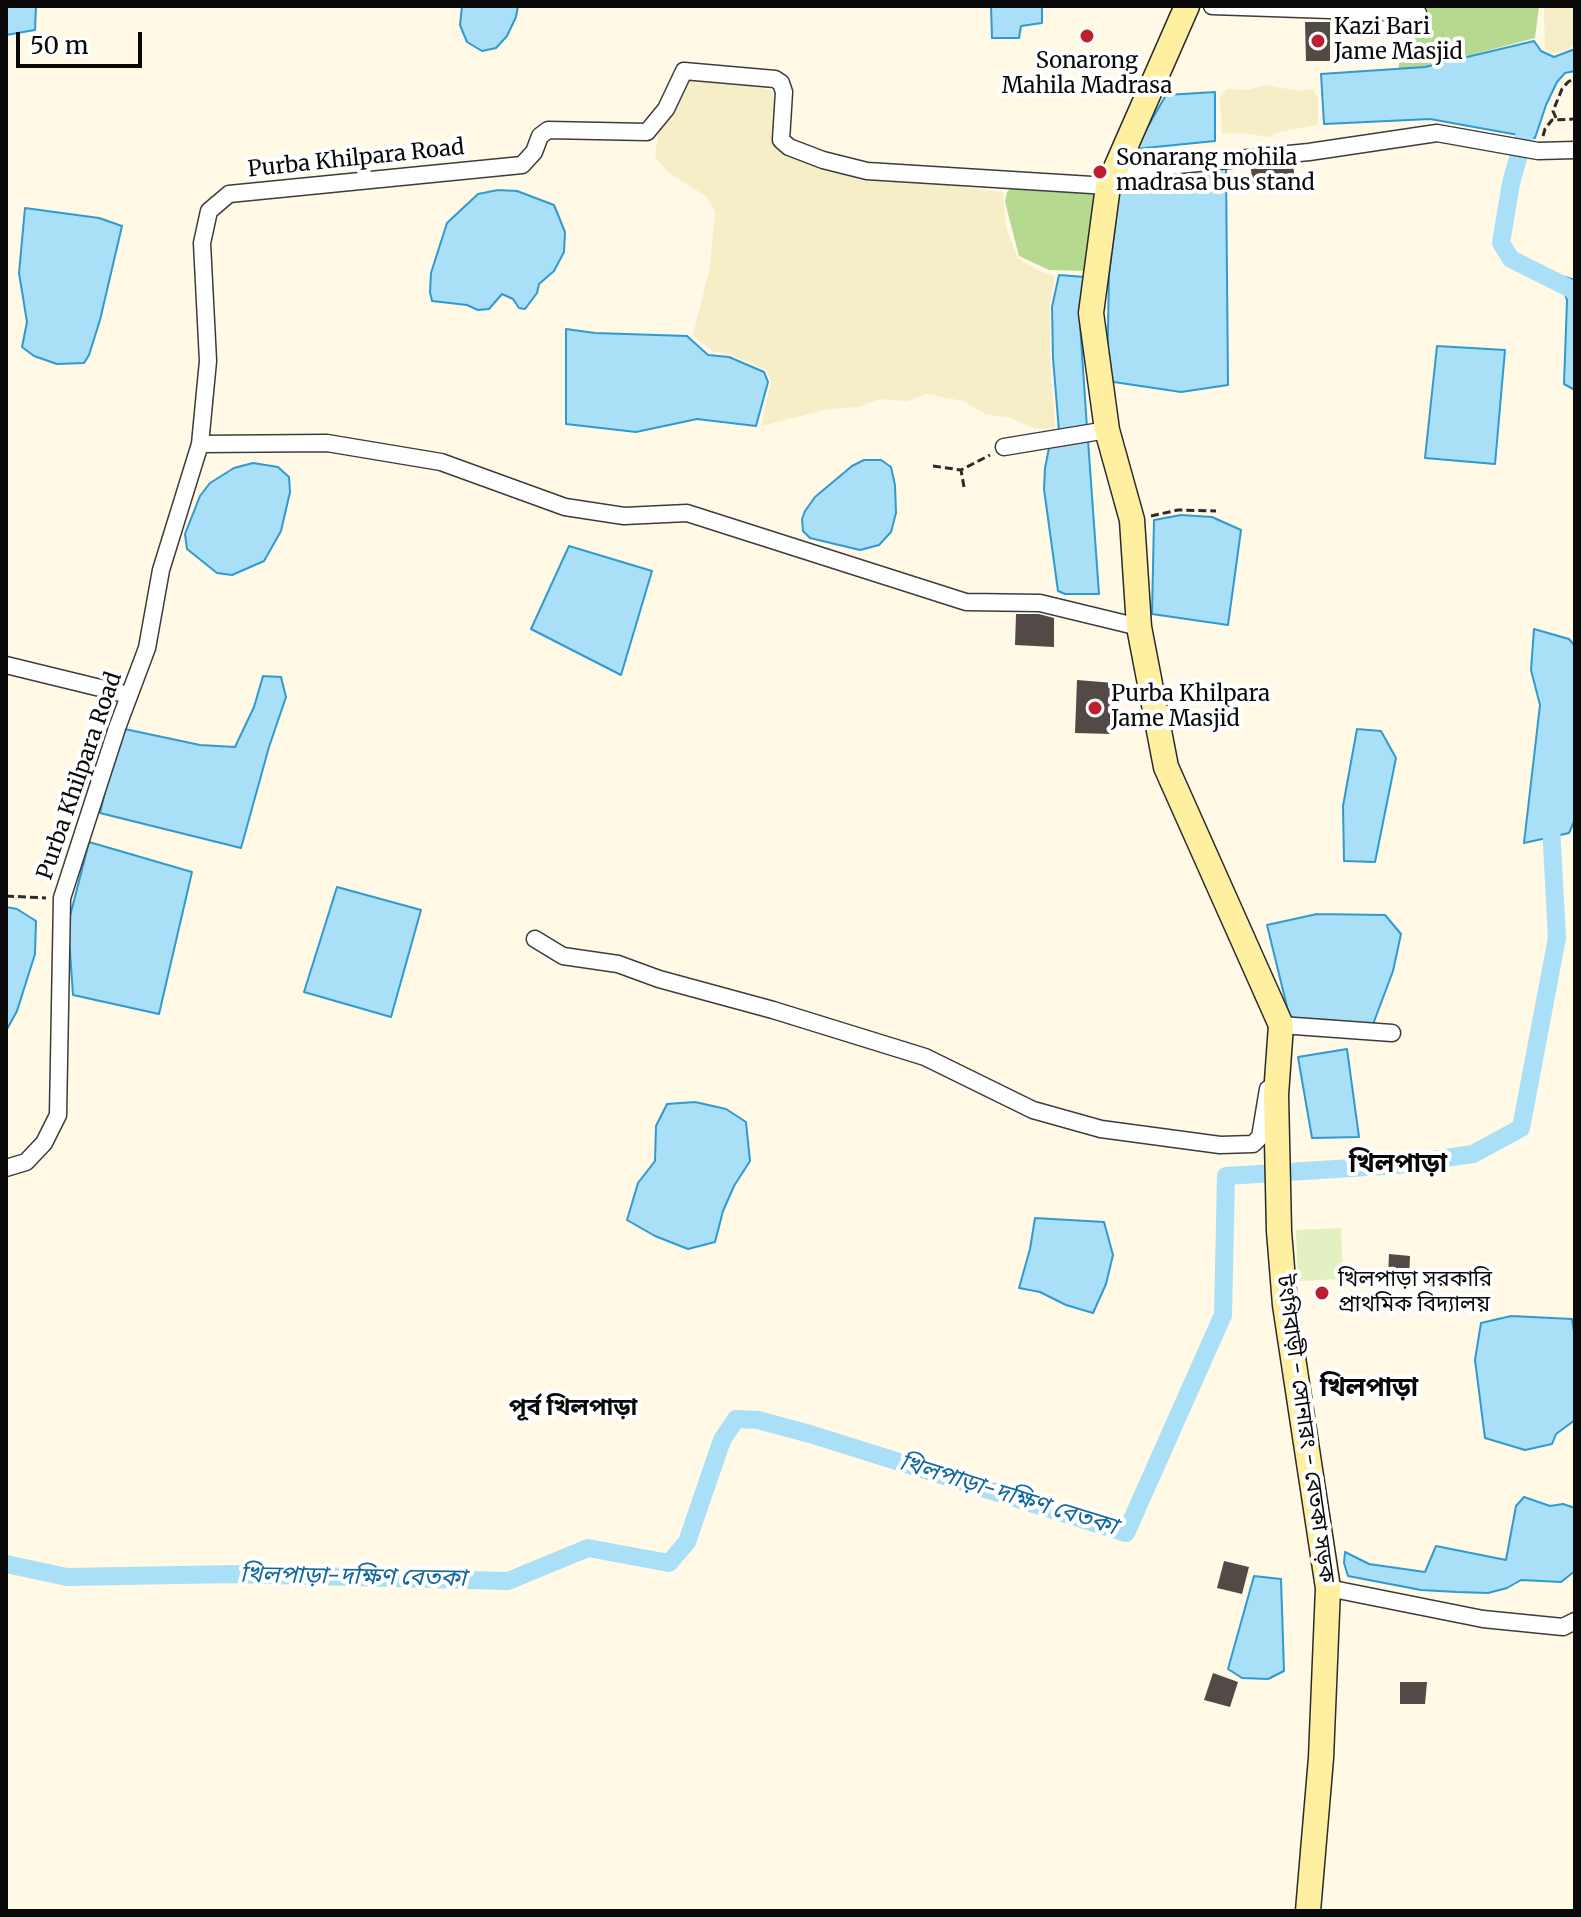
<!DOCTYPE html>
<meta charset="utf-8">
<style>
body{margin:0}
#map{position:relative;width:1581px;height:1917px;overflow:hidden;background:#fff9e6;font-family:Merriweather,serif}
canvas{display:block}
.frame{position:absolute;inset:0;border:8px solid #090909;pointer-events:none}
.scale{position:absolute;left:16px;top:32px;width:126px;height:36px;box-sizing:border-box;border:4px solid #090909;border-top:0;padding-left:10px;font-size:24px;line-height:28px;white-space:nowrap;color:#090909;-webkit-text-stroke:6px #fff;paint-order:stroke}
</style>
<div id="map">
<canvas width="1581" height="1917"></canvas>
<div class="frame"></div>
<div class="scale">50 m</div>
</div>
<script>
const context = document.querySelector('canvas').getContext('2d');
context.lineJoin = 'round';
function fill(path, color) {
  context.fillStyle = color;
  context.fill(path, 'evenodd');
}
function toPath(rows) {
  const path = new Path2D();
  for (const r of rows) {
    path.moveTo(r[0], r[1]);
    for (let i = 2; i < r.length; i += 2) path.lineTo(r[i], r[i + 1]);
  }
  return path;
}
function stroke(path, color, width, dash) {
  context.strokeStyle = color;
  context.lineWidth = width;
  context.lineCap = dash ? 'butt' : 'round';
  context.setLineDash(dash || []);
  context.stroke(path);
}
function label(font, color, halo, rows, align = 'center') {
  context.font = font + ' Merriweather,"Noto Sans Bengali",serif';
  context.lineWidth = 8;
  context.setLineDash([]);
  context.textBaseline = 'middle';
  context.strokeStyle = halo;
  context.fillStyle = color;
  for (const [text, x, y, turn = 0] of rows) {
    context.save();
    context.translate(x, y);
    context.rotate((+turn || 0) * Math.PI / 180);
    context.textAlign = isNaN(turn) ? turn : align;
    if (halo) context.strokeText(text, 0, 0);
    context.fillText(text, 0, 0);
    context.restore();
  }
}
const farmland = toPath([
 [1544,6,1573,6,1575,44,1563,52,1549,53,1545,50],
 [696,80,750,85,772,91,775,99,776,144,781,151,795,159,837,171,1003,192,1006,228,1018,258,1039,271,1055,276,1050,303,1050,359,1055,427,1053,429,1034,428,1011,418,985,414,963,401,927,394,907,401,879,399,859,407,828,409,761,426,771,382,767,370,731,355,712,351,693,335,710,267,715,212,707,197,668,172,655,157,659,127,686,81],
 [1265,85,1299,91,1313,89,1318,98,1318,125,1274,133,1271,137,1241,133,1222,134,1220,96,1227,89,1247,90]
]);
const forest = toPath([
 [1412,6,1539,6,1535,38,1425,67,1398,69],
 [1013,186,1096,190,1087,271,1049,270,1019,256,1005,202,1007,192]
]);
const pitch = toPath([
 [1341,1228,1343,1279,1298,1281,1296,1230]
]);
const water = toPath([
 [6,6,36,6,35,30,6,35,6,6],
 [462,6,518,6,516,17,507,36,496,48,482,51,467,42,460,25,462,6],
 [991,6,1042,6,1042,23,1021,26,1019,38,992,38,991,6],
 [1534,41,1541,51,1554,57,1575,49,1575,71,1565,73,1557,82,1546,105,1535,138,1430,119,1324,124,1321,74,1425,67,1534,41],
 [1215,92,1215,141,1135,149,1166,95,1215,92],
 [1226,168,1228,385,1181,392,1107,381,1109,274,1121,178,1226,168],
 [498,190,517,191,554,205,565,232,564,252,554,271,539,284,537,293,525,309,519,308,513,299,502,294,489,309,478,310,467,305,432,301,430,292,431,273,447,223,478,194,498,190],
 [25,208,99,218,122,226,100,320,89,355,84,363,57,364,34,356,22,347,27,322,19,273,25,208],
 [1551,273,1575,280,1575,390,1564,384,1567,300,1564,292,1548,279,1551,273],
 [1059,275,1085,277,1079,309,1087,428,1059,431,1053,358,1052,307,1059,275],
 [566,329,595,333,687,336,708,355,729,357,764,372,768,382,756,426,697,419,636,432,566,424,566,329],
 [1437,346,1505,350,1495,464,1425,458,1437,346],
 [1088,440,1099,594,1065,594,1058,591,1044,489,1045,468,1049,448,1058,441,1088,440],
 [864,460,881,460,891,467,895,485,896,513,891,532,879,545,860,550,810,538,803,531,802,519,805,511,815,497,852,466,864,460],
 [253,463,278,467,289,477,290,492,281,531,264,561,232,575,217,573,187,549,185,534,200,496,210,483,234,468,253,463],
 [1181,515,1212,517,1241,530,1228,625,1152,614,1154,520,1181,515],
 [569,546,652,571,621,675,531,629,569,546],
 [1534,629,1569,639,1575,646,1575,819,1569,833,1524,843,1540,705,1531,670,1534,629],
 [263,676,281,677,286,697,269,747,241,848,100,813,120,728,200,745,235,747,254,707,263,676],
 [1357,729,1381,731,1396,758,1375,862,1344,861,1343,806,1357,729],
 [89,842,192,872,159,1014,73,995,68,924,89,842],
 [337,887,421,910,391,1017,304,992,337,887],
 [6,907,17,909,36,921,35,954,17,1011,6,1031,6,907],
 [1317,914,1385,915,1401,934,1393,971,1372,1027,1331,1020,1290,1019,1267,925,1317,914],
 [1347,1049,1359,1137,1312,1138,1298,1057,1347,1049],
 [695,1102,726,1109,746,1122,750,1161,734,1186,723,1211,715,1242,688,1249,655,1236,627,1220,638,1183,655,1161,656,1126,667,1104,695,1102],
 [1035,1218,1104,1222,1113,1255,1106,1284,1093,1313,1066,1305,1040,1292,1019,1288,1030,1249,1035,1218],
 [1511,1316,1572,1319,1575,1338,1575,1420,1556,1434,1552,1444,1525,1450,1485,1438,1475,1360,1481,1323,1511,1316],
 [1524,1497,1550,1506,1563,1504,1575,1508,1575,1571,1561,1582,1521,1580,1507,1588,1488,1593,1457,1592,1421,1590,1348,1576,1344,1563,1345,1552,1369,1564,1425,1572,1436,1546,1506,1560,1516,1506,1524,1497],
 [1254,1576,1281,1579,1284,1671,1268,1679,1242,1678,1228,1669,1254,1576]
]);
const canal = toPath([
 [1531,112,1511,183,1501,243,1511,259,1575,291],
 [6,1564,67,1577,234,1574,508,1581,588,1548,669,1563,687,1542,722,1440,736,1419,758,1420,810,1434,1126,1533,1223,1315,1226,1176,1398,1165,1473,1154,1521,1128,1557,938,1551,826,1552,814]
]);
const building = toPath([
 [1305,22,1330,22,1330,61,1306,61],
 [1293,165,1296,185,1253,191,1251,169],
 [1016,614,1039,614,1054,618,1054,647,1015,645],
 [1077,680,1114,683,1112,734,1075,733],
 [1389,1254,1410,1256,1409,1278,1388,1278],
 [1224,1561,1249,1567,1242,1594,1217,1588],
 [1213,1673,1238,1682,1230,1707,1204,1700],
 [1400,1682,1427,1682,1425,1704,1400,1704]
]);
const path = toPath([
 [1556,118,1553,111,1562,89,1568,82,1575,78],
 [1543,136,1545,129,1552,120,1575,119],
 [1575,256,1575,268],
 [933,466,961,470],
 [964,487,961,470,990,455],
 [1151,516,1178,510,1216,511],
 [6,896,46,898]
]);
const street = toPath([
 [1212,6,1418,13],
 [1117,171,1309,152,1437,133,1538,151,1575,150],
 [200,444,327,443,441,462,565,507,624,516,687,513,966,602,1040,603,1139,627],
 [1004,447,1107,430],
 [6,665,129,695],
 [535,939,563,956,618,964,659,979,773,1010,925,1057,1033,1110,1101,1129,1220,1145,1253,1144,1260,1137,1268,1089],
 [1281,1025,1392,1033],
 [6,1168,26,1162,44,1143,58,1115,62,898,117,728,147,648,161,570,200,444,208,361,202,243,209,211,229,194,522,165,534,152,540,136,548,130,647,132,666,109,684,71,775,79,781,83,784,92,781,140,789,147,823,160,867,171,1108,186],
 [1328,1588,1483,1619,1563,1627,1575,1621]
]);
const secondary = toPath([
 [1187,6,1108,186,1091,313,1107,430,1132,520,1139,627,1166,767,1281,1025,1276,1095,1279,1231,1285,1305,1328,1588,1321,1758,1308,1911]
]);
const markers = [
 [1087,36,8,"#bb2031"],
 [1318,41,8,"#bb2031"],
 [1100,172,8,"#bb2031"],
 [1095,708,8,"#bb2031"],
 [1322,1293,8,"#bb2031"]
];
const poiNames = [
 ["Kazi Bari",1334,28],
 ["Jame Masjid",1334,53],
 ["Sonarong",1087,62,"center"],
 ["Mahila Madrasa",1087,87,"center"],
 ["Sonarang mohila",1116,159],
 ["madrasa bus stand",1116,184],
 ["Purba Khilpara",1111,695],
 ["Jame Masjid",1111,720],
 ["খিলপাড়া সরকারি",1338,1280],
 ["প্রাথমিক বিদ্যালয়",1338,1305]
];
const streetNames = [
 ["Purba Khilpara Road",356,159,-6],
 ["Purba Khilpara Road",80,776,-71],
 ["টংগিবাড়ী - সোনারং - বেতকা সড়ক",1305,1429,82]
];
const neighbourhoodNames = [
 ["পূর্ব খিলপাড়া",573,1408]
];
const waterNames = [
 ["খিলপাড়া-দক্ষিণ বেতকা",1008,1495,17],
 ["খিলপাড়া-দক্ষিণ বেতকা",353,1577,1]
];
const quarterNames = [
 ["খিলপাড়া",1398,1165],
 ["খিলপাড়া",1369,1389]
];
fill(farmland, '#f5eec6');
fill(forest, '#b5da8f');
fill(pitch, '#e3f0c2');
fill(water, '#a9dff7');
stroke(water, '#2f9ad0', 2);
stroke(canal, '#a9dff7', 18);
fill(building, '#524a46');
stroke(street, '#3c3c3c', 19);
stroke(secondary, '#2b2b2b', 27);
stroke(path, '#2b2b2b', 3, [8, 4]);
stroke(street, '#fff', 16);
stroke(secondary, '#ffefa1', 24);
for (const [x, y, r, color] of markers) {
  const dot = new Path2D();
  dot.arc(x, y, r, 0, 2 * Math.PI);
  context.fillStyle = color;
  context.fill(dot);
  stroke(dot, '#fff', 3);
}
label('22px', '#090909', '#fff', poiNames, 'left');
label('22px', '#090909', '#fff', streetNames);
label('bold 24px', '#090909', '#fff', neighbourhoodNames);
label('italic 24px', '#12689c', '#fff', waterNames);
label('bold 26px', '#090909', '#fff', quarterNames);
</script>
